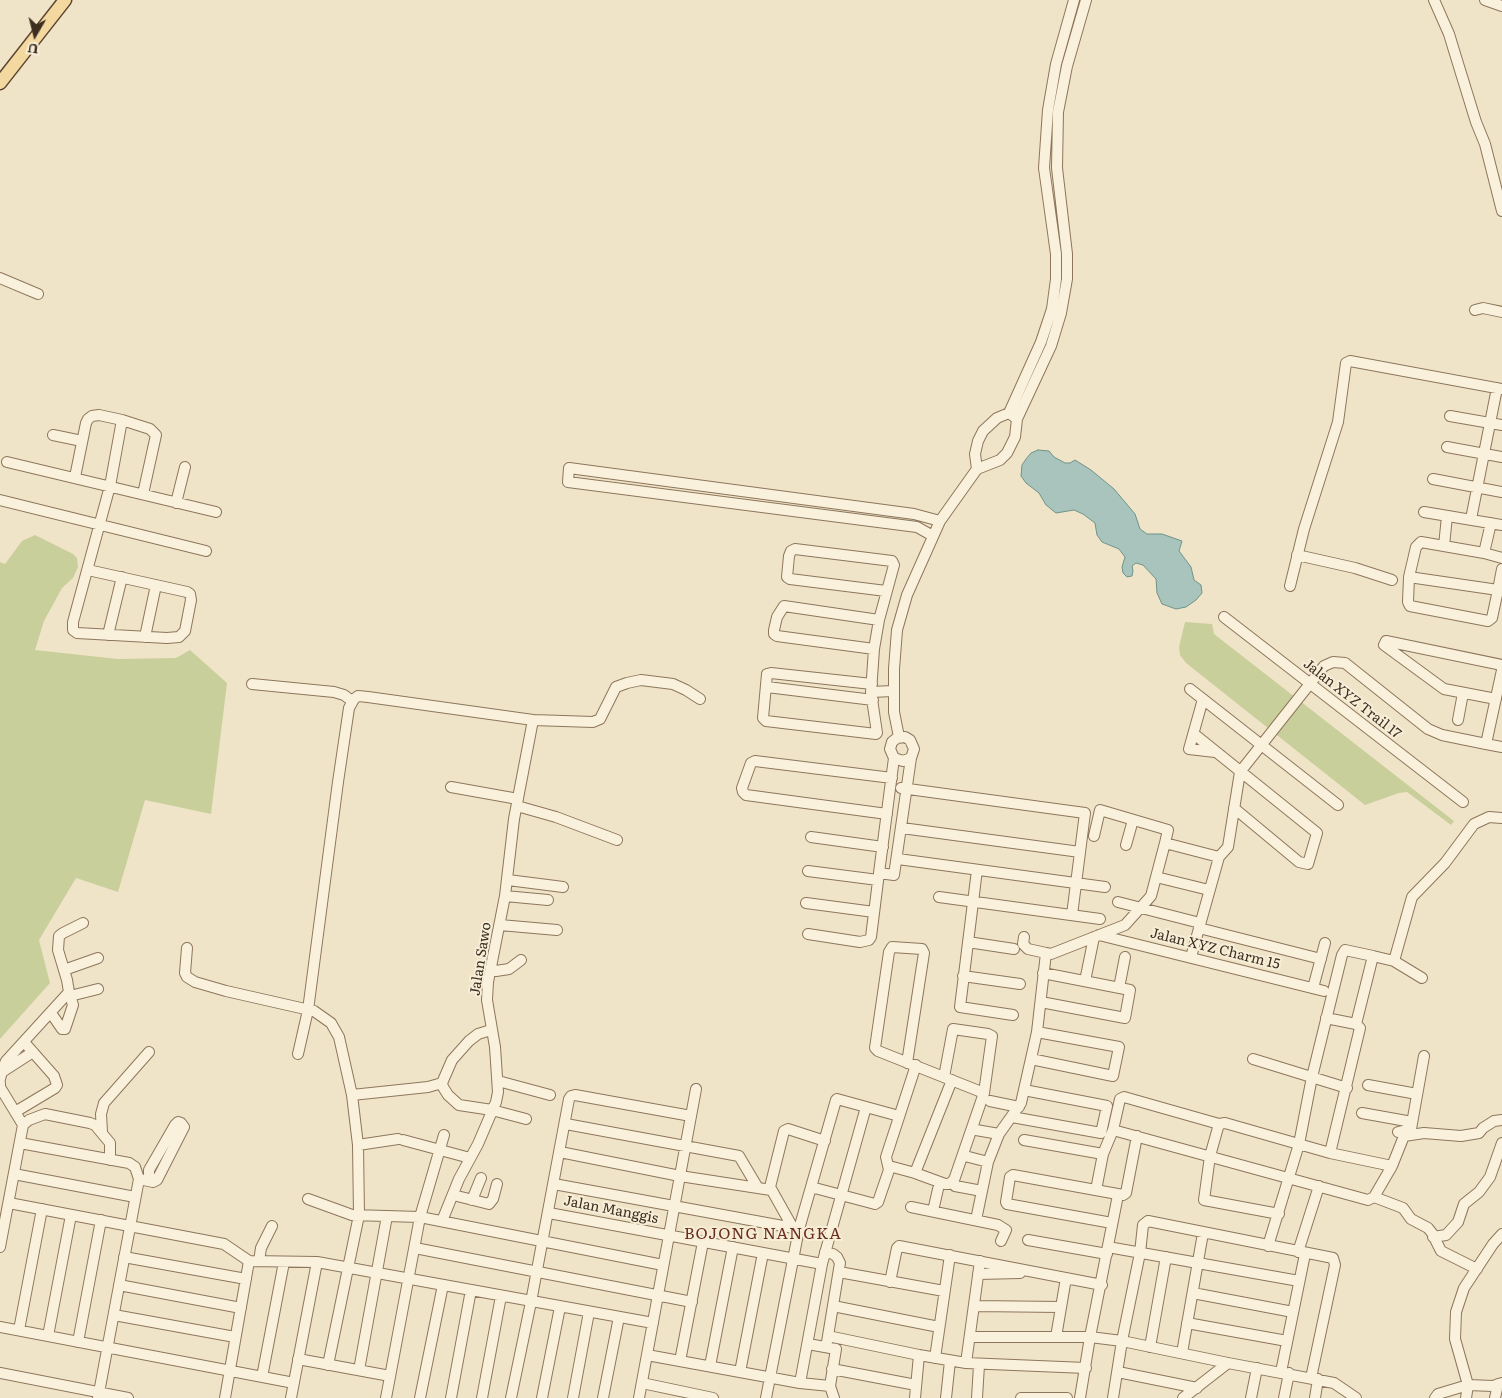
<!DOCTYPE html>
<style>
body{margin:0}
#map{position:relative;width:1502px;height:1398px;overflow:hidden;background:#f0e4c8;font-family:Literata,serif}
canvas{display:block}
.north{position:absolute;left:10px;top:10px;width:50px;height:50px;-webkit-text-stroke:4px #f7eed8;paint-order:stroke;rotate:188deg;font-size:14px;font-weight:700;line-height:20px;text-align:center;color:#3d2e20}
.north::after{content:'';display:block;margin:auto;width:18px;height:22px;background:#3d2e20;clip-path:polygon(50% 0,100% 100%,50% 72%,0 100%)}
</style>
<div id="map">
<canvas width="1502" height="1398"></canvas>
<div class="north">U</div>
</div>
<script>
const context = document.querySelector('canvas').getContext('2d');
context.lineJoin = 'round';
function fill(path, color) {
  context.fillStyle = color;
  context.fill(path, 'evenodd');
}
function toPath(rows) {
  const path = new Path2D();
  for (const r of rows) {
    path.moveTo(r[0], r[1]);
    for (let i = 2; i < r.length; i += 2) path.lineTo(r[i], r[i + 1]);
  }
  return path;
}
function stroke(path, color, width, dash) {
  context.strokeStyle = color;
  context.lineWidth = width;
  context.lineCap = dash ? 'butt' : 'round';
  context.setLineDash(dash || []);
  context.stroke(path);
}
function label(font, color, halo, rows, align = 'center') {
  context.font = font + ' Literata,serif';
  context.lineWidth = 4;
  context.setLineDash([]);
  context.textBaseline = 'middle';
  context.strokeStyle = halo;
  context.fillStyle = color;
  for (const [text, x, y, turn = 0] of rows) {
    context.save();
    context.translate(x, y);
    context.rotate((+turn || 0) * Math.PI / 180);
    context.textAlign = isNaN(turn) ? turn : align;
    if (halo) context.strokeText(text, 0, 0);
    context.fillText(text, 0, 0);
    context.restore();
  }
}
const green = toPath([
 [35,535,73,554,77,558,78,567,73,578,62,588,44,621,35,650,118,659,176,658,190,650,227,683,211,814,145,800,118,892,76,878,39,940,50,983,0,1039,0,562,5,564,22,541],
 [1185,622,1212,624,1214,634,1454,821,1451,825,1407,792,1399,793,1365,805,1186,663,1180,655,1179,647]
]);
const water = toPath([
 [1038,450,1049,451,1054,457,1065,463,1070,463,1075,460,1091,470,1114,489,1135,514,1140,529,1147,534,1162,534,1182,541,1179,551,1191,567,1194,580,1201,585,1202,593,1196,600,1186,607,1176,609,1162,604,1157,593,1156,579,1143,565,1136,563,1132,566,1133,571,1132,576,1127,577,1123,573,1122,567,1125,557,1119,549,1102,542,1097,535,1095,523,1083,514,1074,510,1056,513,1046,505,1039,493,1026,483,1021,476,1022,465,1026,459,1031,453,1038,450]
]);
const minor = toPath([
 [1434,0,1449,34,1456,57,1476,122,1485,144,1502,211],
 [1485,0,1502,6],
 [0,278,38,294],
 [1475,310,1483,308,1502,312],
 [1009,413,1041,342,1052,309,1056,279,1056,254,1044,168,1048,110,1056,64,1074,0],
 [1450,416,1502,425],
 [1017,419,1051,346,1061,313,1067,279,1067,254,1057,168,1058,112,1067,66,1086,0],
 [122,420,150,429,156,435,143,494],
 [53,435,82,441],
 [1447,447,1502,457],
 [7,462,216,512],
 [75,477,86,423,88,419,92,416,99,415,122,420,110,486,73,622,73,630,77,633,167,638,179,637,185,631,191,600,190,594,187,592,88,570],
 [1433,479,1502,492],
 [0,500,206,551],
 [176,503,185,467],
 [1424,512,1502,525],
 [1471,519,1497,388],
 [933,536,917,527,568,482,569,468,914,514,940,521],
 [1444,546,1447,516],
 [1484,553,1491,523],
 [1297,555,1355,568,1392,580],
 [1502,558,1484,553,1421,542,1416,547,1409,577,1498,590,1502,569],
 [1409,577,1408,602,1410,606,1488,621,1492,618,1498,590],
 [1290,586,1304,529,1338,422,1346,363,1350,361,1502,389],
 [1224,617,1463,802],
 [108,635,122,577],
 [145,637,156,585],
 [874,649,777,636,774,634,774,630,777,617,784,606,879,620],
 [252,684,334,692,344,695,352,701],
 [872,684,771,673,767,674,763,718,766,721,876,734,877,733,871,692,874,649,879,620,894,565,892,561,795,549,791,551,789,556,787,577,790,579,886,591],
 [767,687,873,700],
 [1190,689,1338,805],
 [871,692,893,691],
 [1203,699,1189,749,1215,752],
 [1496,699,1444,689,1384,645,1386,641,1502,665],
 [1458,720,1463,693],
 [1194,734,1317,833,1308,864,1299,862,1234,808],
 [899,737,894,712,894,669,897,630,907,595,940,521,977,469,1000,460,1007,453,1015,437,1017,419,1009,413,997,418,983,431,978,441,975,454,977,469],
 [1486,744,1502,747],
 [894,758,903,761,911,758,914,749,910,740,905,737,897,738,892,742,890,749,894,758,879,873,894,875,911,758],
 [451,787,518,799],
 [901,788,1085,813,1072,915],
 [517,806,556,817,617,840],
 [887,814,746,795,743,792,742,788,751,763,755,761,892,778],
 [902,828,1080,852],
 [1094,836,1100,810,1168,830,1165,843],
 [811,837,883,847],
 [1126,845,1133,820],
 [898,859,1105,887],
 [977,870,960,1007,1013,1015],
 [808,871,878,880],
 [1156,877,1209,890],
 [508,880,563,887],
 [505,896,548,900],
 [939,897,1100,919],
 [1118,902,1200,923],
 [806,903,874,912],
 [500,925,557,930],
 [1199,928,1321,959],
 [808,934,860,942,869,940,871,937,879,873],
 [1099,935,1324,991],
 [1024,937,1023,944,1028,949,1046,953],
 [968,942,1014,949],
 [187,948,185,973,187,977,195,982,226,991,314,1011,331,1023,339,1037,352,1095],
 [1373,956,1394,961,1422,978],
 [1191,957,1219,857],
 [1394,961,1412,897,1445,863,1474,824,1489,817,1502,818],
 [491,969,496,971,509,969,521,960],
 [64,970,98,958],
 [963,976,1020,984],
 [1085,981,1094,937],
 [1119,988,1125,957],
 [1313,988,1325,943],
 [70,996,98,989],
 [1041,1002,1125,1018,1130,990,1043,973],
 [51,1013,62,1029,65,1029,73,1005,69,992],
 [1326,1018,1356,1024,1360,1028,1330,1153],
 [491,1030,478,1034,469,1041,452,1060,442,1083,443,1087,448,1095,459,1105,492,1110,526,1119],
 [298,1054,308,1010,338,782,349,708,354,699,358,696,368,697,533,720,593,722,600,719,616,687,627,683,641,680,673,684,686,690,700,699],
 [1031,1059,1113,1076,1119,1047,1037,1032],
 [1253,1059,1347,1088],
 [907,1063,924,953,922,949,892,947,889,952,875,1048,878,1051,984,1093],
 [2,1072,33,1052],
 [0,1079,3,1068,6,1061,69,992,67,980,58,950,59,936,63,933,83,923],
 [498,1081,550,1095],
 [0,1083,0,1087,23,1125,0,1247],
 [1368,1085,1417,1094],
 [990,1101,1019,1107],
 [15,1112,55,1088,57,1085,54,1076,24,1042],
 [1362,1113,1412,1122],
 [1012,1117,1101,1133,1107,1106,1024,1090],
 [566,1124,739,1156,758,1188],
 [1219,1124,1210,1156,1204,1200,1279,1214],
 [23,1125,29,1120,45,1114,90,1123,95,1125,110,1143,110,1160],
 [976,1130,999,1134],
 [102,1132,101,1114,104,1103,149,1052],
 [1398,1132,1411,1129,1424,1056],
 [403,1140,470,1158],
 [1024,1140,1103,1154],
 [20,1143,129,1163,135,1167,139,1179,98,1398],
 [358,1145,398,1139],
 [560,1152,680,1176,771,1190],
 [965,1156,988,1162],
 [889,1166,915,1173,945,1184,949,1184,954,1180,984,1093,992,1036,988,1034,953,1029,944,1077],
 [1392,1166,1404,1136,1424,1133,1461,1136,1479,1133,1483,1128,1494,1121,1502,1120],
 [915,1173,952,1080],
 [14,1174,135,1197],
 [139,1179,153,1182,157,1180,184,1127,181,1123,178,1122,175,1125,149,1170,149,1176,155,1181],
 [554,1184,799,1229,766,1398],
 [955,1186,982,1191],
 [811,1187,875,1204,878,1202,889,1170,886,1157,916,1065],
 [1096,1190,1103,1154,1113,1130,1368,1200,1374,1197,1392,1166,1330,1153,1225,1123,1219,1124,1124,1097,1120,1099,1113,1130],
 [453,1195,489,1204,493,1199,497,1184],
 [1374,1197,1403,1208,1411,1219,1428,1228,1432,1233,1441,1251,1477,1269],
 [308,1199,352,1215,420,1217,663,1265],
 [472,1200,481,1178],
 [9,1203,224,1244,249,1261,317,1262,653,1323],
 [911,1207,998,1225,1006,1230,1001,1241],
 [933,1211,938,1189],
 [549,1213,822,1264],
 [976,1220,988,1162,999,1134,1021,1103,1037,1032,1046,953,1051,954,1125,925,1151,896,1165,843,1219,857,1228,847,1240,772,1324,666,1333,662,1345,663,1428,729,1442,735,1486,744,1502,670],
 [442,1221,459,1179,478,1144,496,1102,498,1092,495,1047,487,1000,488,982,505,896,514,819,533,720],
 [1112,1223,1007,1204,1006,1202,1010,1177,1013,1175,1123,1195,1126,1193,1137,1136],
 [793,1228,770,1187,784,1131,788,1129,825,1141],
 [799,1229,836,1100,837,1099,899,1116],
 [1433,1237,1446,1235,1458,1222,1464,1204,1479,1192,1490,1177,1502,1143],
 [1028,1240,1107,1254],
 [1268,1246,1299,1144,1312,1077,1342,955,1345,950,1373,956,1356,1024],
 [1108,1247,1299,1281],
 [415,1248,692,1302],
 [825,1252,833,1254,837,1257,840,1263,827,1342],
 [1298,1252,1319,1186],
 [124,1257,246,1279],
 [259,1261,261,1248,272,1226],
 [839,1272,944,1291],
 [978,1274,1020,1273],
 [890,1282,897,1248,899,1246,1102,1285],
 [119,1285,241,1308],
 [1193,1293,1293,1312],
 [833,1306,939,1327],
 [974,1306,1061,1307],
 [114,1315,235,1337],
 [1187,1323,1287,1341],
 [0,1327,294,1383],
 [19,1330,42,1209],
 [48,1336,71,1215],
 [828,1336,919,1355,966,1363,1086,1368],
 [970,1337,1090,1337,1122,1341,1228,1363,1334,1383,1356,1398],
 [1056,1337,1066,1278],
 [78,1342,101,1220],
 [1150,1347,1166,1257],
 [1182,1353,1203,1233],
 [647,1355,800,1383,830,1386,836,1349,808,1344],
 [935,1358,950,1255],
 [298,1359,390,1376],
 [680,1361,703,1242],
 [966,1363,980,1261],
 [328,1365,359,1215,358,1145,352,1095,428,1087,442,1083],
 [710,1366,733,1247],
 [832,1369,916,1385],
 [359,1370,387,1216],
 [740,1372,763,1253],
 [1118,1372,1197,1388],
 [1281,1372,1305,1254],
 [0,1373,128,1398],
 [262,1377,284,1262],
 [642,1383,713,1398],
 [800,1383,822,1264,866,1107],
 [830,1386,834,1398],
 [225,1398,249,1261],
 [291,1398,317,1262],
 [386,1398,420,1217,444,1135],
 [420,1398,443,1285],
 [451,1398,471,1290],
 [482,1398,501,1296],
 [511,1398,531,1302,569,1099,571,1096,575,1095,691,1116],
 [542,1398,560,1307],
 [573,1398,589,1312],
 [603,1398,619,1317],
 [639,1398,696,1089],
 [915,1398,919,1355],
 [946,1398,950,1361],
 [977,1398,979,1365],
 [1021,1398,1067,1398],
 [1080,1398,1090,1337,1118,1195],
 [1113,1398,1122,1341,1140,1253,1143,1225,1148,1221,1333,1258,1335,1265,1311,1378],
 [1183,1398,1228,1363],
 [1251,1398,1257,1368],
 [1284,1398,1289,1373],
 [1315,1398,1318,1379],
 [1435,1398,1438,1394,1468,1385,1493,1386,1502,1383],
 [1466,1398,1468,1385,1455,1339,1456,1312,1464,1288,1493,1244,1502,1234],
 [1495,1398,1498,1384]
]);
const major = toPath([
 [0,83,65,0]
]);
const streetNames = [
 ["Jalan XYZ Trail 17",1352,699,38],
 ["Jalan XYZ Charm 15",1215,949,14],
 ["Jalan Sawo",481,959,-81],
 ["Jalan Manggis",611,1210,11]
];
const quarterNames = [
 ["BOJONG NANGKA",763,1234]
];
fill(green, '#c9cf9b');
fill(water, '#a9c4bc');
stroke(water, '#6f938a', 1);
stroke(minor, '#8d765c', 12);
stroke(major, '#5b4430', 15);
stroke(minor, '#faf1dc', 10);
stroke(major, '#f3d9a0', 12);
label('14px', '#3d2e20', '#f7eed8', streetNames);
context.letterSpacing = '1px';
label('16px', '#6b2e1e', '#f7eed8', quarterNames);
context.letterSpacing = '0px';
</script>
